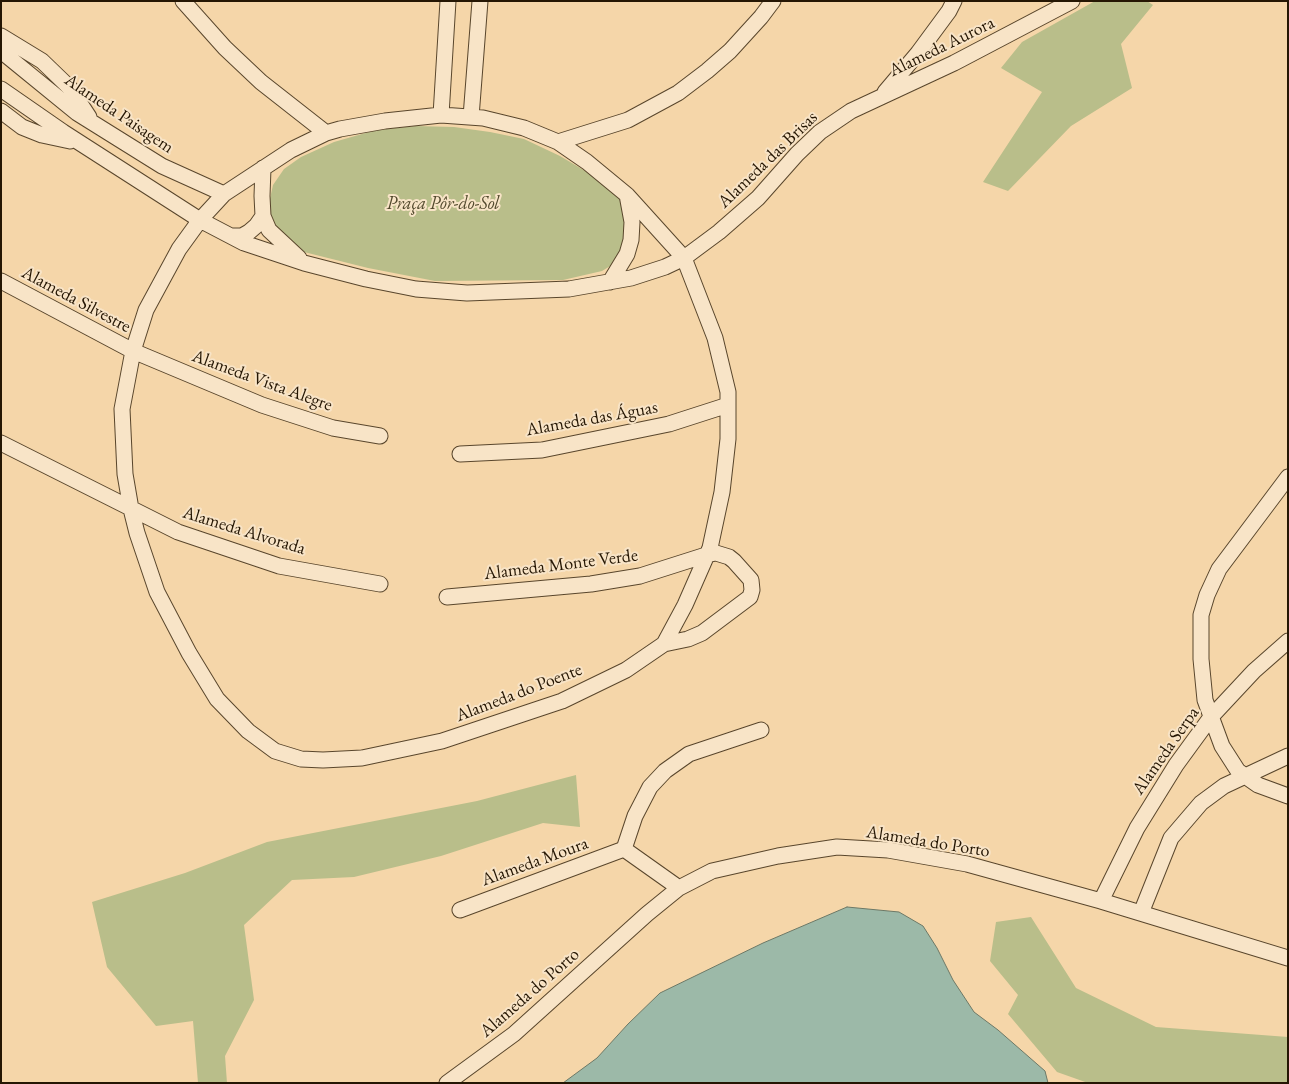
<!DOCTYPE html>
<meta charset="utf-8">
<style>
body{margin:0}
#map{position:relative;width:1289px;height:1084px;overflow:hidden;background:#f5d6a9;font-family:"EB Garamond",serif}
canvas{display:block}
.frame{position:absolute;inset:0;border:2px solid #251603;pointer-events:none}
</style>
<div id="map">
<canvas width="1289" height="1084"></canvas>
<div class="frame"></div>
</div>
<script>
const context = document.querySelector('canvas').getContext('2d');
context.lineJoin = 'round';
function fill(path, color) {
  context.fillStyle = color;
  context.fill(path, 'evenodd');
}
function toPath(rows) {
  const path = new Path2D();
  for (const r of rows) {
    path.moveTo(r[0], r[1]);
    for (let i = 2; i < r.length; i += 2) path.lineTo(r[i], r[i + 1]);
  }
  return path;
}
function stroke(path, color, width, dash) {
  context.strokeStyle = color;
  context.lineWidth = width;
  context.lineCap = dash ? 'butt' : 'round';
  context.setLineDash(dash || []);
  context.stroke(path);
}
function label(font, color, halo, rows, align = 'center') {
  context.font = font + ' "EB Garamond",serif';
  context.lineWidth = 4;
  context.setLineDash([]);
  context.textBaseline = 'middle';
  context.strokeStyle = halo;
  context.fillStyle = color;
  for (const [text, x, y, turn = 0] of rows) {
    context.save();
    context.translate(x, y);
    context.rotate((+turn || 0) * Math.PI / 180);
    context.textAlign = isNaN(turn) ? turn : align;
    if (halo) context.strokeText(text, 0, 0);
    context.fillText(text, 0, 0);
    context.restore();
  }
}
const green = toPath([
 [1095,1,1147,1,1153,5,1121,44,1132,88,1071,126,1008,191,983,182,1042,92,1001,68,1022,42],
 [415,126,454,127,490,132,524,139,560,156,592,175,617,195,627,208,631,226,617,262,602,271,563,280,435,281,368,268,300,251,285,239,272,221,269,203,273,185,284,169,301,157,334,142,376,130],
 [576,775,580,827,543,823,441,856,354,877,292,880,244,925,254,1000,225,1056,227,1083,198,1083,193,1021,156,1026,107,967,92,902,185,873,267,842,477,801],
 [1031,917,1076,988,1156,1027,1288,1037,1288,1083,1088,1083,1057,1072,1008,1014,1018,995,990,961,996,922]
]);
const water = toPath([
 [847,907,899,912,923,926,937,948,953,980,974,1012,998,1030,1045,1071,1048,1083,563,1083,597,1058,628,1024,660,993,763,943,847,907]
]);
const minor = toPath([
 [183,1,225,48,261,82,326,133],
 [1,36,42,61,70,88,89,117],
 [1,51,77,113,162,166,224,194],
 [1,89,63,132,200,220,244,243,304,263,366,279,416,289,467,293,569,289,631,278,665,267,684,258,719,232,758,198,797,154,820,132,851,111,954,63,1072,1],
 [885,92,918,53,949,11,954,1],
 [1,111,22,127,42,135,70,141],
 [441,115,483,118,524,128,558,142,587,162,627,195,684,258,715,338,728,392,728,439,722,492,710,548,685,605,664,644,626,670,562,701,442,741,362,758,323,760,301,759,275,751,248,731,217,699,189,653,157,592,137,533,131,509,125,474,122,409,133,351,146,310,179,249,200,220,224,194,291,150,326,133,340,129,385,121,441,115],
 [441,115,448,1],
 [471,117,480,1],
 [558,142,628,120,678,93,707,71,730,51,761,17,773,1],
 [263,168,262,196,263,216,269,230,299,258],
 [232,236,242,236,249,232,256,226,263,216],
 [1,281,133,351,262,405,333,428,380,436],
 [610,282,627,254,631,240,632,222,627,195],
 [1,443,178,532,279,566,380,584],
 [460,454,542,450,669,424,728,405],
 [1288,477,1219,569,1207,595,1201,615,1201,659,1205,700,1222,746,1238,771,1258,785,1288,796],
 [447,597,591,584,640,576,706,555,716,553,729,557,734,561,751,580,752,590,750,597,702,633,688,639,664,644],
 [679,888,624,849,635,816,650,787,665,771,689,754,761,730],
 [1101,901,1137,828,1176,765,1211,717,1254,671,1288,641],
 [460,910,624,849],
 [1141,913,1171,838,1201,803,1224,786,1288,756],
 [447,1083,514,1034,647,914,679,888,712,871,778,856,837,847,888,850,967,864,1101,901,1288,958]
]);
const streetNames = [
 ["Alameda Aurora",942,47,-26],
 ["Alameda Paisagem",119,114,34],
 ["Alameda das Brisas",768,160,-44],
 ["Alameda Silvestre",76,300,28],
 ["Alameda Vista Alegre",262,381,20],
 ["Alameda das Águas",592,419,-10],
 ["Alameda Alvorada",244,531,17],
 ["Alameda Monte Verde",561,565,-7],
 ["Alameda do Poente",519,693,-21],
 ["Alameda Serpa",1166,751,-55],
 ["Alameda do Porto",928,842,9],
 ["Alameda Moura",535,862,-20],
 ["Alameda do Porto",530,993,-41]
];
const parkNames = [
 ["Praça Pôr-do-Sol",443,204]
];
fill(green, '#b9be8a');
fill(water, '#9cb9a8');
stroke(water, '#6c7866', 1);
stroke(minor, '#59462c', 17);
stroke(minor, '#f8e4c7', 15);
label('18px', '#251603', '#f8e4c7', streetNames);
label('italic 18px', '#51482c', '#f8e4c7', parkNames);
</script>
